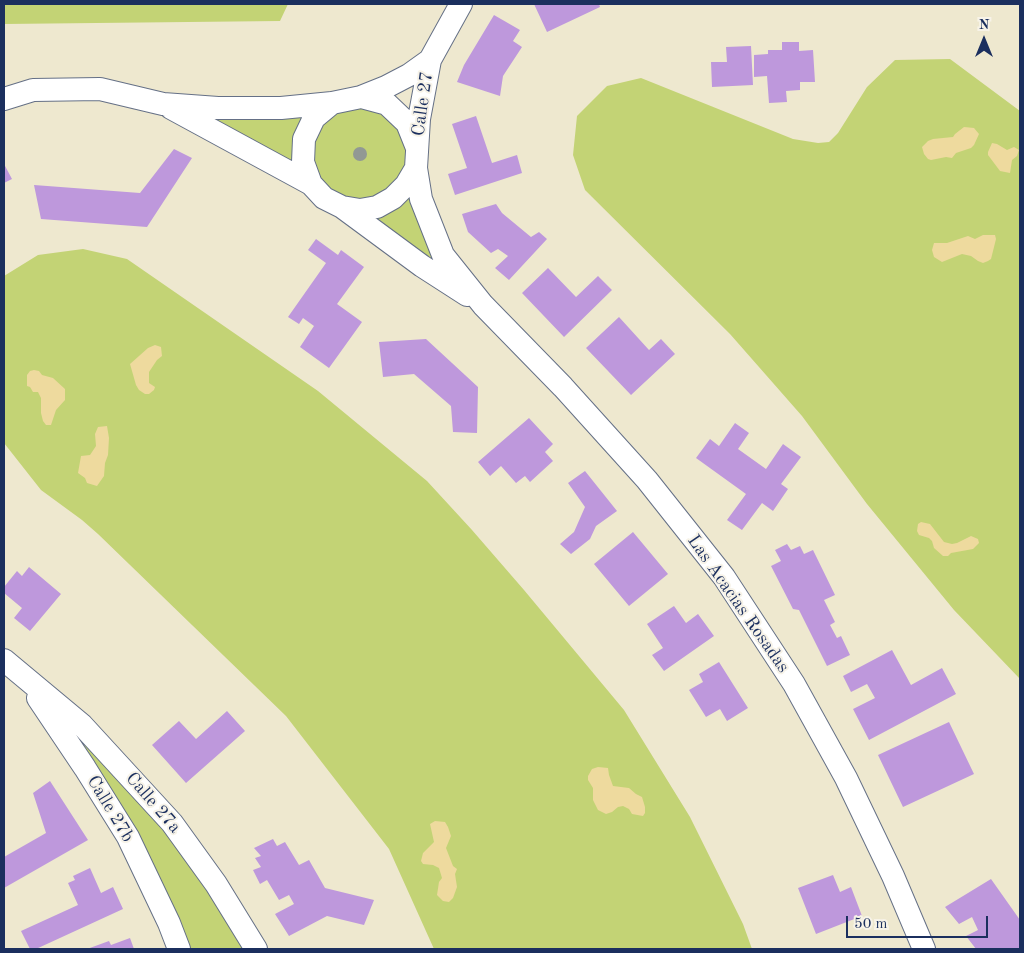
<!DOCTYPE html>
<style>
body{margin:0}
#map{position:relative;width:1024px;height:953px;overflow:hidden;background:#eee8cf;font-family:"Old Standard TT",serif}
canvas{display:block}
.frame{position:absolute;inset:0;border:5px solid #1b2f5e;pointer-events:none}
.north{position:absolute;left:959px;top:15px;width:50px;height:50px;-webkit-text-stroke:4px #f7f3e8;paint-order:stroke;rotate:0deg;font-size:14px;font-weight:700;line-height:20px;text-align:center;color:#1b2f5e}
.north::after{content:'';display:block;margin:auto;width:18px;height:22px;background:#1b2f5e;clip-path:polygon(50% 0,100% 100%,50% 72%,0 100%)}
.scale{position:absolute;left:846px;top:916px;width:142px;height:22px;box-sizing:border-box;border:2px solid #1b2f5e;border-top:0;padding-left:6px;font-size:15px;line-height:18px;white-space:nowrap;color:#1b2f5e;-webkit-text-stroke:4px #f7f3e8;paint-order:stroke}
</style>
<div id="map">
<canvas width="1024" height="953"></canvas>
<div class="frame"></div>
<div class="north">N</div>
<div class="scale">50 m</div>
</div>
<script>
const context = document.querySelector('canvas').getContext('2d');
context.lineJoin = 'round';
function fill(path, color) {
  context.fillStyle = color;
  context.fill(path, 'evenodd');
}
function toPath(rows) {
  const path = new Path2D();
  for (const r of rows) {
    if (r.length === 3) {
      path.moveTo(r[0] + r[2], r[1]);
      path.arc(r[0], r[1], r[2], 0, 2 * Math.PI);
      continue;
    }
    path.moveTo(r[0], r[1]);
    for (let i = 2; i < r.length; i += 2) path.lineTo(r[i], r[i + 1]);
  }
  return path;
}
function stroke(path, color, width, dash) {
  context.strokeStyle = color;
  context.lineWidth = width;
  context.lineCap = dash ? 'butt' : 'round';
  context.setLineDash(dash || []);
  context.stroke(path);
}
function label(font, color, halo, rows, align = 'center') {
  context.font = font + ' "Old Standard TT",serif';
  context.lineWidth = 4;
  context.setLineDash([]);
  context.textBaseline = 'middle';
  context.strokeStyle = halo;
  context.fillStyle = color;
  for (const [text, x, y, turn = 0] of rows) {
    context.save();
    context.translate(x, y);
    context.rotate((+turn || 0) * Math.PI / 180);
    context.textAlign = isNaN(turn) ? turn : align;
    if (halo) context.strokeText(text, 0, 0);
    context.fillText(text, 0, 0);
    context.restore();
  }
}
const green = toPath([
 [4,4,288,4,280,21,4,24],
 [950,59,1020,111,1020,679,954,610,867,504,802,416,730,334,585,190,573,155,577,116,607,86,641,78,793,139,818,143,829,142,838,133,867,87,895,60],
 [359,153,47],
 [306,115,298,167,208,116],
 [414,190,446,272,417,253,371,214],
 [83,249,127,259,318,391,427,481,472,530,524,590,624,710,690,817,743,924,752,949,434,949,389,849,286,716,98,534,82,520,41,490,4,443,4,276,38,255],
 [52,706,129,785,176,846,231,922,247,949,187,949]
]);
const sand = toPath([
 [964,127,974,128,979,134,974,145,971,148,956,153,952,158,946,157,931,160,928,159,924,154,922,147,928,141,933,139,953,137,955,134],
 [992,143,997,144,1007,150,1014,147,1019,150,1017,156,1012,160,1010,173,1000,171,988,155,988,152],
 [983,235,995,235,996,239,991,259,988,261,983,263,978,261,971,256,962,254,942,262,934,257,932,250,934,243,947,243,968,236,975,239],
 [155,345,161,347,162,356,157,360,149,372,149,383,155,387,154,390,149,394,145,394,139,390,136,385,130,364,148,348],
 [34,370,39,371,42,375,53,378,65,389,65,400,56,410,51,425,46,425,43,421,41,413,41,398,38,392,33,392,30,387,27,386,27,375,30,371],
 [107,426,109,438,108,455,105,463,104,476,97,486,87,483,85,478,78,473,81,456,90,455,96,446,95,434,98,427],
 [921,522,930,524,944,542,952,544,957,543,971,536,978,539,979,543,973,549,951,553,948,556,943,556,934,548,932,541,929,538,919,535,917,531,918,524],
 [598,767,608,768,609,775,613,786,629,788,636,794,642,797,645,807,645,813,643,816,632,814,629,809,623,806,618,807,612,812,606,814,598,810,593,800,593,788,588,780,588,776,592,769],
 [435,821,445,822,448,827,451,836,446,848,453,866,457,869,455,874,457,887,453,898,449,902,443,901,437,895,439,882,442,878,439,868,433,865,423,864,421,861,423,853,434,842,430,824]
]);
const building = toPath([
 [534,4,599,4,600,7,547,32],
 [494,15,520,30,513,41,522,47,503,76,500,96,457,82,464,65],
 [782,42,799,42,799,51,813,50,815,82,800,82,800,90,786,91,787,102,769,103,767,76,754,77,754,55,768,54,768,50,782,50],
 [751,46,753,85,712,87,711,62,727,62,726,47],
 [476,116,492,163,517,155,522,173,455,195,448,174,467,168,452,124],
 [174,149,192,158,147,227,41,219,34,185,140,193],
 [4,164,12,179,4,183],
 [496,204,502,213,531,237,539,232,547,239,509,280,495,268,508,256,498,249,491,253,468,232,462,214],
 [316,239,338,255,341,250,364,267,337,304,362,322,329,368,300,347,314,326,303,318,299,324,288,317,326,263,308,250],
 [548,268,576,297,598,276,612,290,564,337,522,293],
 [619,317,649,350,661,339,675,354,631,395,586,348],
 [426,339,478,387,477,433,453,432,451,406,414,374,383,377,379,342],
 [529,418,553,444,545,452,553,461,530,482,525,476,516,483,501,466,490,476,478,462],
 [735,423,749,433,738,449,766,469,783,444,801,457,781,484,788,489,773,511,762,503,742,530,727,520,746,494,696,458,710,439,719,446],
 [585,471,617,511,596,526,590,539,571,554,560,544,574,532,585,507,568,483],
 [633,532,668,574,629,606,594,564],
 [787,544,791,550,800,546,804,554,813,550,835,595,824,600,835,622,830,625,837,638,841,636,850,655,827,666,799,610,793,609,771,566,781,561,775,550],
 [29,567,61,594,30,631,14,618,22,608,4,593,4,587,17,571,22,576],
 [674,606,686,623,698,614,714,636,664,671,652,655,663,648,647,624],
 [892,650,911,685,942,668,956,694,869,740,853,709,875,698,867,684,851,692,843,676],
 [719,662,748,708,727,721,720,709,706,717,689,690,703,682,699,674],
 [227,711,245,731,186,783,152,745,179,721,196,739],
 [949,722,974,774,903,807,878,755],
 [50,781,88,840,4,888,4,857,46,833,33,793],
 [273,839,277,846,285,842,299,865,309,860,325,888,374,900,364,925,327,916,289,936,275,914,294,904,289,895,279,900,267,880,260,884,253,870,261,867,255,858,261,856,254,848],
 [90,868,101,893,113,887,123,909,36,949,30,949,21,931,78,905,68,883,75,880,73,876],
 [833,875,840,892,851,887,862,916,816,934,798,888],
 [991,879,1020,920,1020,949,976,949,966,936,978,930,972,917,959,924,945,907],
 [130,938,134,949,87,949,109,941,111,945]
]);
const street = toPath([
 [361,97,386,87,409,75,430,60],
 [4,99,33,90,100,89,163,104,218,108,281,108,332,103],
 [171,108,311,184],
 [417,148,407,123,387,104,361,97,332,103,314,118,304,139,303,162,311,184,324,198,342,207,360,210,377,207,393,198,406,185,416,168,419,119,430,60,461,4],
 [416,168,421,199,443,255,483,305,563,387,647,480,724,577,794,684,846,778,893,876,924,949],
 [342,207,422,266,467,295],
 [4,660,82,725,172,823,216,884,256,949],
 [38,698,85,768,128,837,169,923,179,949]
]);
const trees = [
 [360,154]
];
const streetNames = [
 ["Calle 27",423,104,-82],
 ["Las Acacias Rosadas",738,604,55],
 ["Calle 27a",153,803,49],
 ["Calle 27b",110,809,59]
];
fill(green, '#c3d375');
fill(sand, '#eeda9e');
fill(building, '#be98dc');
stroke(street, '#657086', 24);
stroke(street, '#fff', 22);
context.fillStyle = '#919994';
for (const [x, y] of trees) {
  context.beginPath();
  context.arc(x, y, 7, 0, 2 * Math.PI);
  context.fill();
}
label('18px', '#1b2f5e', '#f7f3e8', streetNames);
</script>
